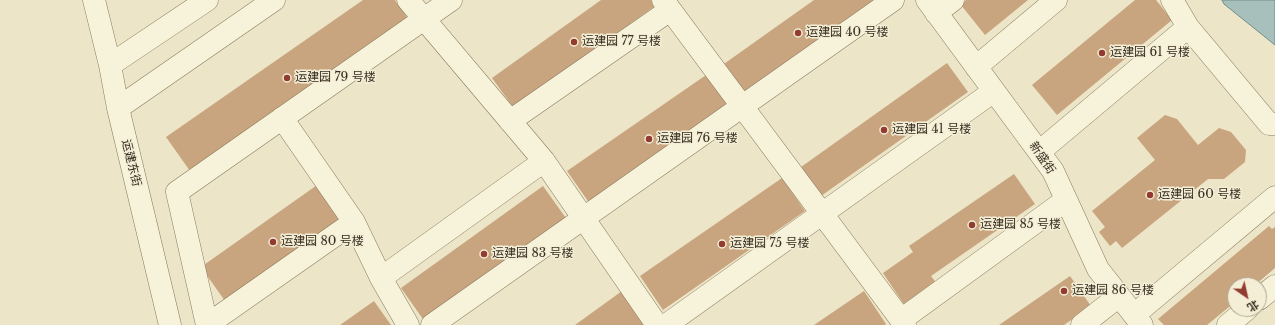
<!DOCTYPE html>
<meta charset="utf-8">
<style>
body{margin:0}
#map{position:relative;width:1275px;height:325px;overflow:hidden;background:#ece5c7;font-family:"Libre Baskerville","Noto Sans SC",serif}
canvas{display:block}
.north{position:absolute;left:1227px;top:277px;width:40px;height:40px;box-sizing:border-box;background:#f4eed6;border:1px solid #a9a18d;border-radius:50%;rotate:146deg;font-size:11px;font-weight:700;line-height:16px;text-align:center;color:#382e20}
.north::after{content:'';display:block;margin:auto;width:14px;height:18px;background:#923b31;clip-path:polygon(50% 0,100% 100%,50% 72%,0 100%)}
</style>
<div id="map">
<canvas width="1275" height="325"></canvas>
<div class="north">北</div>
</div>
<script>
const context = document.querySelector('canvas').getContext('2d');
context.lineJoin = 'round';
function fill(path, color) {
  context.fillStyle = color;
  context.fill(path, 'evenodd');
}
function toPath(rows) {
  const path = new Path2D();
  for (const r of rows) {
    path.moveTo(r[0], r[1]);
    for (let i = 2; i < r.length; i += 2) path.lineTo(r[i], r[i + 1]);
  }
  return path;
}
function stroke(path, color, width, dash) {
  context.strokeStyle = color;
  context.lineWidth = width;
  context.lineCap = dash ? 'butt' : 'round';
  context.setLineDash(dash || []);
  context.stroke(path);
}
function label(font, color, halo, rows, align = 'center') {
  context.font = font + ' "Libre Baskerville","Noto Sans SC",serif';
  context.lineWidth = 3;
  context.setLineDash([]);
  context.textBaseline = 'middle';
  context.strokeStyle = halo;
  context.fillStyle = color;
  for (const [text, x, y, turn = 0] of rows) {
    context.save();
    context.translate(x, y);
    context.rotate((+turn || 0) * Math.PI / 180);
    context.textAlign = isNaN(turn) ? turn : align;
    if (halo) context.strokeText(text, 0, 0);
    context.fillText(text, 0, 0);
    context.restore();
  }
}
const water = toPath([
 [1222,0,1275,0,1275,45,1224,4,1222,0]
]);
const building = toPath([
 [363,0,395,0,408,19,190,171,166,137],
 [601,0,651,0,655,6,513,107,492,78],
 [814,0,875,0,741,95,721,66],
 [966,0,1028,0,985,35,961,5],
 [1135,0,1156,0,1172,20,1057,115,1032,85],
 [947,63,968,92,821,196,801,167],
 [709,73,732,106,590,204,567,171],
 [1165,115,1177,119,1198,145,1219,128,1231,132,1246,150,1245,162,1224,179,1208,179,1122,248,1116,241,1110,246,1099,232,1105,227,1092,211,1155,160,1137,138],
 [1014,174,1035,204,931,276,937,284,905,306,883,273,913,252,909,246],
 [782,178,805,211,663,310,640,276],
 [320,183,344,217,225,301,201,267],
 [543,186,568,221,425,322,401,288],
 [1269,226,1272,229,1275,227,1275,268,1255,285,1235,285,1235,302,1207,325,1164,325,1158,319],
 [1070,276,1091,306,1064,325,999,325],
 [622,291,646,325,575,325],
 [864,291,886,324,885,325,814,325],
 [374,301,391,325,340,325]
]);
const minor = toPath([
 [94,0,110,65,118,108,170,325],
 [408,0,544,161,657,325],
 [663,0,905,325],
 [927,0,1053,171,1098,269,1142,325],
 [1172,0,1188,27,1269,124,1275,124],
 [936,13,953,0],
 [110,65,207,0],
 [976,67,1056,0],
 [118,108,274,0],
 [282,118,354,222,381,278,408,325],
 [510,121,670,10],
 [1039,152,1188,27],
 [381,278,544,161],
 [1259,299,1275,286],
 [1134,315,1275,197],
 [901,320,1066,200],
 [207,325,177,192,451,0],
 [207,325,354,222],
 [432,325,893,0],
 [666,325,994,91],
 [1082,325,1119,296],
 [1228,325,1247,309]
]);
const markers = [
 [798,33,4,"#923b31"],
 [574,42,4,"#923b31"],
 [1102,53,4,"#923b31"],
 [287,78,4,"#923b31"],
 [884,130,4,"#923b31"],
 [649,139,4,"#923b31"],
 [1150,195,4,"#923b31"],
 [972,225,4,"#923b31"],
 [273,242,4,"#923b31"],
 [722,244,4,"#923b31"],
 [484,254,4,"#923b31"],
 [1064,291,4,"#923b31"]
];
const poiNames = [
 ["运建园 40 号楼",806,33],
 ["运建园 77 号楼",582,42],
 ["运建园 61 号楼",1110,53],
 ["运建园 79 号楼",295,78],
 ["运建园 41 号楼",892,130],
 ["运建园 76 号楼",657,139],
 ["运建园 60 号楼",1158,195],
 ["运建园 85 号楼",980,225],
 ["运建园 80 号楼",281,242],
 ["运建园 75 号楼",730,244],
 ["运建园 83 号楼",492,254],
 ["运建园 86 号楼",1072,291]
];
const streetNames = [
 ["新盛街",1042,158,56],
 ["运建东街",131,163,76]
];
fill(water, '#a8c0bc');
stroke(water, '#6f8e8a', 1);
fill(building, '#c8a57f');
stroke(minor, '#87785d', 23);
stroke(minor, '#f7f2da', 22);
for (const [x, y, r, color] of markers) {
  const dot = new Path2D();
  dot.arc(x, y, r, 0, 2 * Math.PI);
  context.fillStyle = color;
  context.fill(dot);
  stroke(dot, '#f4eed6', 1.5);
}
label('12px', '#382e20', '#f4eed6', poiNames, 'left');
label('12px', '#382e20', '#f4eed6', streetNames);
</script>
